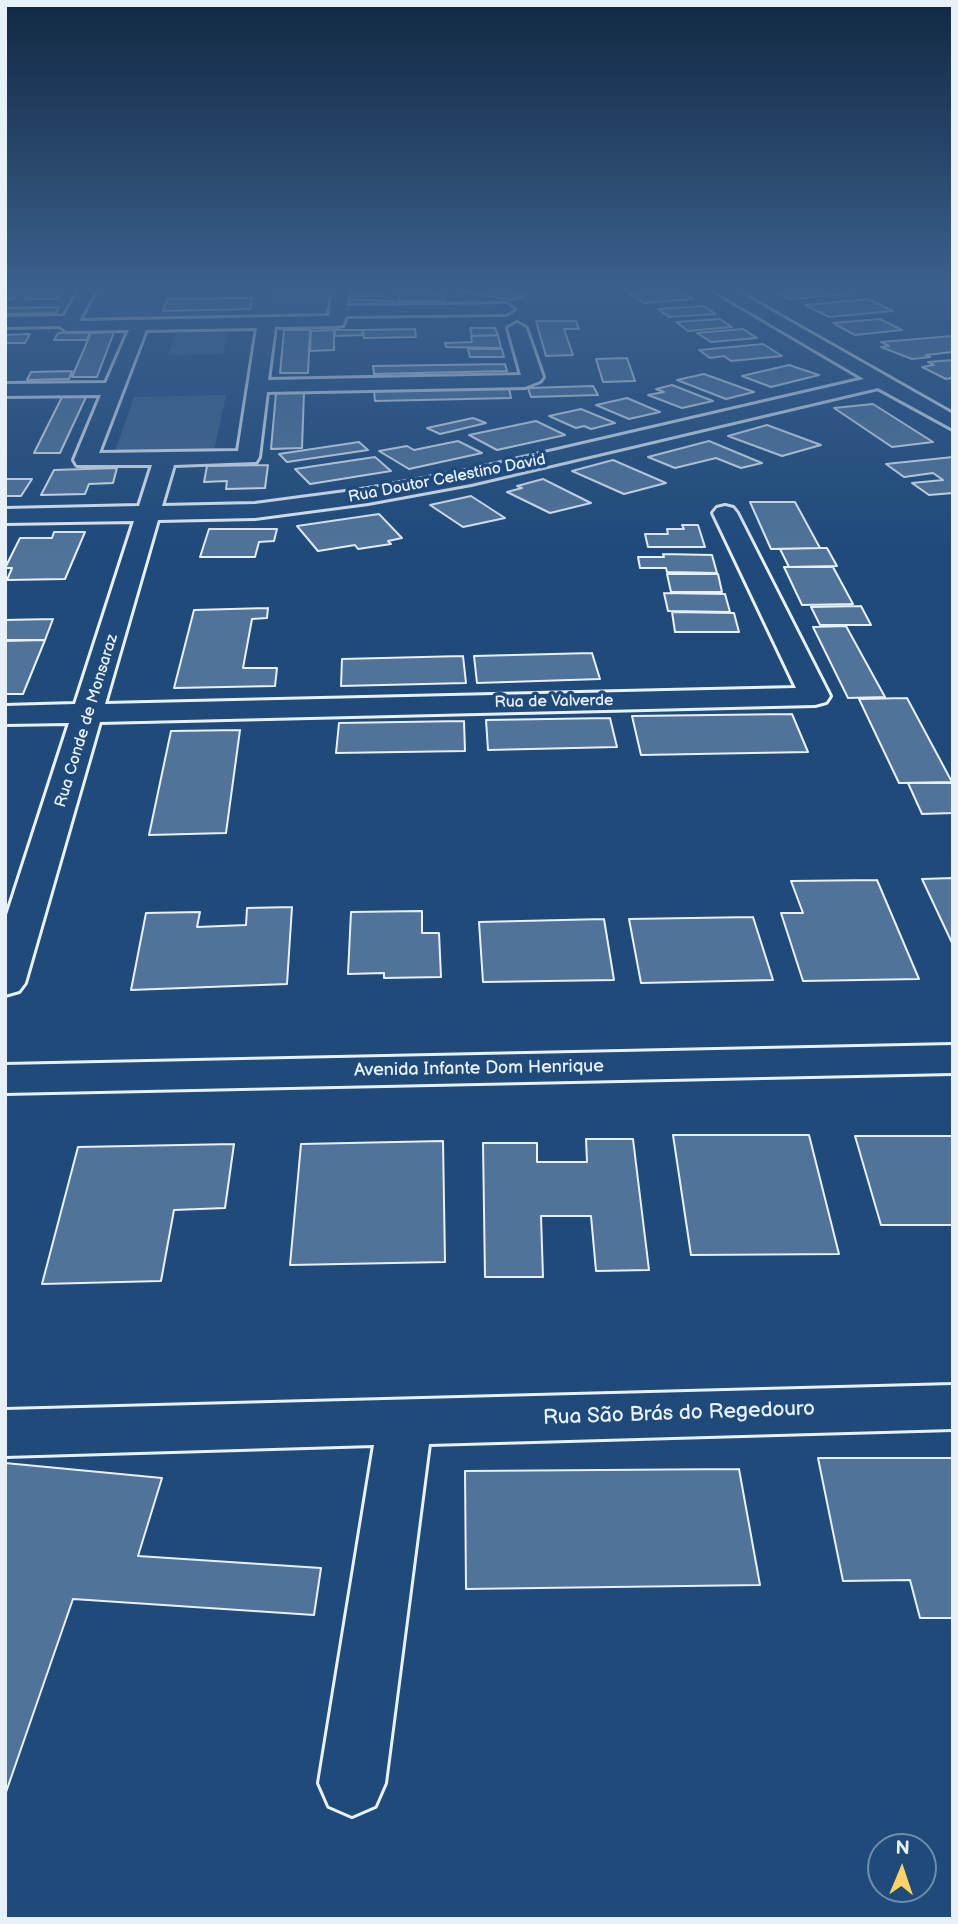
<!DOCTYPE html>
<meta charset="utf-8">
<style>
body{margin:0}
#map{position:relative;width:958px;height:1924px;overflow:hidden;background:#1f4a7a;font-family:"Balsamiq Sans",sans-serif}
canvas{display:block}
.frame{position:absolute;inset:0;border:7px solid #e8f1f8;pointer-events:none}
.north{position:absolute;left:867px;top:1833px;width:70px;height:70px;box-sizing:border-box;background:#1f4a7a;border:2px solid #6f8dac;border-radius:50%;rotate:2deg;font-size:19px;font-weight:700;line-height:28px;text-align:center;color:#e8f1f8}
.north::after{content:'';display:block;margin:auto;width:24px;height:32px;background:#ffd166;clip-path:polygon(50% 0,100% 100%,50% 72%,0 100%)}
</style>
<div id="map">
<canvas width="958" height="1924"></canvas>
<div class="frame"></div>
<div class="north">N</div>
</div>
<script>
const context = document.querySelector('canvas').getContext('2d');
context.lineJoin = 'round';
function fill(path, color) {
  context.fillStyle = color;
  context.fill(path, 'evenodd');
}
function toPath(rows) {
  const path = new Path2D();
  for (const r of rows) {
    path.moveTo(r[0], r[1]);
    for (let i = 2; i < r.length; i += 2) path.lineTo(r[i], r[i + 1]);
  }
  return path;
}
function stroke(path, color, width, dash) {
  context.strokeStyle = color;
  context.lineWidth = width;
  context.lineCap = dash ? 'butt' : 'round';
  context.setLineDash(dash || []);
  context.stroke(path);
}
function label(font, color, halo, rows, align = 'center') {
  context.font = font + ' "Balsamiq Sans",sans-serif';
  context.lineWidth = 7;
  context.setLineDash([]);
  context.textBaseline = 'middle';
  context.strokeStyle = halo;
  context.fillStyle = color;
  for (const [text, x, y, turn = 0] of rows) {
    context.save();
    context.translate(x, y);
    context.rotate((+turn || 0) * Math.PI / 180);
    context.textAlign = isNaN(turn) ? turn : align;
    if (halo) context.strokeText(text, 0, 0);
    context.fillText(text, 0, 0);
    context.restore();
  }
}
const built = toPath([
 [98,289,330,289,329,315,81,322]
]);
const green = toPath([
 [271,289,326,289,326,304,268,305],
 [228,332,223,354,168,355,176,333],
 [226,395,214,451,114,454,134,397]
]);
const building = toPath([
 [5,289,22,289,14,299,5,299,5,289],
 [32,289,63,289,57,299,25,299,32,289],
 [357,289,383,289,382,296,356,296,357,289],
 [400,289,436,290,437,296,443,296,444,301,399,301,400,289],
 [464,289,515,289,507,292,525,295,512,300,458,291,464,289],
 [770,289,842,289,853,294,788,299,770,289],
 [679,290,694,299,644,303,629,294,679,290],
 [252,298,250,309,163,311,167,299,252,298],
 [349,299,406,302,407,307,348,307,349,299],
 [868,299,893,311,829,317,805,305,868,299],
 [704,306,716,314,669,317,658,309,704,306],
 [59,307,56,313,5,314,5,308,59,307],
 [720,319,732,327,688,331,676,322,720,319],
 [880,319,902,330,855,335,833,323,880,319],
 [536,321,576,321,579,329,564,329,573,355,546,356,536,321],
 [470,328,495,328,498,335,472,336,470,328],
 [415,329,416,337,364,338,363,330,415,329],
 [743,329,757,338,711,342,697,333,743,329],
 [284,330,310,330,308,373,280,373,284,330],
 [334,330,334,350,310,351,311,331,334,330],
 [335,330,362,330,363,335,335,336,335,330],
 [90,332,87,340,54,340,58,333,90,332],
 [114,332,97,377,72,377,91,333,114,332],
 [30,334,25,343,5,343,5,335,30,334],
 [498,335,501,348,446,347,445,343,472,342,471,336,498,335],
 [952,336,953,352,926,355,930,357,912,359,881,347,889,346,881,342,952,336],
 [763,344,782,356,731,361,724,356,710,358,699,350,763,344],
 [468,349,502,349,504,357,470,357,468,349],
 [627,358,635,381,603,382,596,359,627,358],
 [953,360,953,378,946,379,922,367,934,365,928,362,953,360],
 [505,364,507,371,374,374,373,366,505,364],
 [789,365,819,375,771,387,742,376,789,365],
 [72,371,69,379,27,380,31,372,72,371],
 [704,374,754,392,726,399,677,380,704,374],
 [672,385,713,401,682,408,648,395,664,392,656,389,672,385],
 [593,386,598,395,531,397,528,388,593,386],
 [509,388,511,398,375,401,374,391,509,388],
 [304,392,302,448,271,449,276,393,304,392],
 [62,397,86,397,60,453,34,453,62,397],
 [627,398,660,412,629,419,596,405,627,398],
 [873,404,933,442,892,447,834,408,873,404],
 [581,409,615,423,591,429,584,426,576,428,549,416,581,409],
 [473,418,486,423,440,434,427,428,473,418],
 [536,421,565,435,497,450,469,435,536,421],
 [767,425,821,445,782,456,728,436,767,425],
 [458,441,482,453,409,469,379,451,407,446,414,450,458,441],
 [709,441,762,463,741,468,716,458,675,468,648,457,709,441],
 [359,442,368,450,287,462,279,454,359,442],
 [375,457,391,471,310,484,295,469,375,457],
 [953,457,953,493,929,495,912,483,943,480,933,473,904,477,886,464,953,457],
 [613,460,666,483,624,494,572,471,613,460],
 [268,465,265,488,226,489,227,481,204,482,207,466,268,465],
 [117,468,113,483,89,484,85,494,41,495,54,470,117,468],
 [5,479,32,479,21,496,5,496,5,479],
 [543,479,591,503,550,513,507,492,522,488,517,486,543,479],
 [471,496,505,518,463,527,430,505,471,496],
 [750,502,795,502,820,548,771,549,750,502],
 [379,514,402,538,388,541,391,544,358,549,355,545,318,551,297,526,379,514],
 [682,525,698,525,705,547,648,547,645,534,668,534,667,529,684,529,682,525],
 [209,529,277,529,274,541,259,542,255,557,200,557,209,529],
 [54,532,85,532,65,579,7,580,12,568,5,568,20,538,52,538,54,532],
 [820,548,827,548,837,566,789,567,780,549,820,548],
 [663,554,712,555,717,573,667,572,666,568,640,568,638,557,664,557,663,554],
 [784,567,833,567,853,604,802,605,784,567],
 [667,574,718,574,722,592,671,592,667,574],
 [664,593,725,594,730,612,668,611,664,593],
 [861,606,871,625,820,625,811,607,861,606],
 [268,608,267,618,252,619,243,668,277,668,275,686,174,688,194,610,268,608],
 [672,612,734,613,739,632,675,632,672,612],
 [53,619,45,640,5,640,5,620,53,619],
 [846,626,885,697,848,698,813,627,846,626],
 [45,640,23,694,5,694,5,641,45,640],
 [592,653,600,679,477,683,474,656,592,653],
 [463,656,466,683,341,686,342,659,463,656],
 [907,698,952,782,899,783,859,699,907,698],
 [792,714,808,752,641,755,632,716,792,714],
 [610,718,617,747,488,750,486,720,610,718],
 [464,721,465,751,336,753,339,723,464,721],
 [240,730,226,833,149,835,171,731,240,730],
 [908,783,953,783,953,813,922,814,908,783],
 [953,878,953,945,922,879,953,878],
 [877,880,919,979,803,981,781,913,803,913,791,881,877,880],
 [292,907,287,984,131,990,146,913,200,912,197,927,246,925,247,908,292,907],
 [422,911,422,933,439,933,441,977,384,978,384,973,348,974,351,912,422,911],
 [753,917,773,980,641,983,629,919,753,917],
 [604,919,614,980,483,982,479,922,604,919],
 [673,1135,809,1135,839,1254,691,1255,673,1135],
 [855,1136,953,1136,953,1225,881,1225,855,1136],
 [586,1139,633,1139,649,1270,596,1271,591,1216,541,1216,543,1277,485,1277,483,1143,537,1143,537,1162,587,1162,586,1139],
 [443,1141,445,1262,290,1265,301,1144,443,1141],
 [234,1144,225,1208,174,1210,161,1281,42,1284,78,1147,234,1144],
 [818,1458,953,1458,953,1618,920,1618,910,1580,843,1581,818,1458],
 [5,1463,162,1478,138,1556,321,1568,314,1615,73,1599,5,1795,5,1463],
 [739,1469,760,1585,466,1589,465,1471,739,1469]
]);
const street = toPath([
 [80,289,96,289,79,321,329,316,333,289,349,289,347,306,506,304,514,309,506,314,346,316,343,325,337,326,275,327,268,380,521,375,508,328,517,323,526,328,543,377,540,381,525,387,267,392,259,457,256,462,174,465,162,506,255,504,368,489,471,470,864,379,716,292,714,289,733,289,953,414,953,429,878,388,471,484,368,503,255,518,158,520,105,704,796,688,713,513,717,508,725,506,733,508,737,513,830,696,826,702,815,705,100,722,25,983,19,991,5,995,5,921,69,723,5,724,5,706,75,704,134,521,5,523,5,509,139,506,152,465,77,465,74,460,101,395,5,396,5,384,106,383,129,330,67,331,59,326,5,327,5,317,64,316,80,289],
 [257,328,238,451,99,453,146,330,257,328],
 [953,1045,953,1073,5,1093,5,1065,953,1045],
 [953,1385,953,1429,429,1444,385,1783,375,1806,352,1816,329,1806,319,1783,374,1445,5,1456,5,1410,953,1385]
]);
const farStreetnames = [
 ["Rua Doutor Celestino David",447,479,-11],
 ["Rua de Valverde",554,702,-1],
 ["Rua Conde de Monsaraz",87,721,-73]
];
const streetNames = [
 ["Avenida Infante Dom Henrique",479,1069,-1]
];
const nearStreetnames = [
 ["Rua São Brás do Regedouro",679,1414,-2]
];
fill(built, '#2e5683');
fill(green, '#3c628c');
fill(building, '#517399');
stroke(building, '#e8f1f8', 2);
stroke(street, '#e8f1f8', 6);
fill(street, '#1f4a7a');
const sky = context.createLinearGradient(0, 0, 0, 558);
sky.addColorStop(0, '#112943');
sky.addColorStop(0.52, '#3c608d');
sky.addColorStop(1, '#3c608d00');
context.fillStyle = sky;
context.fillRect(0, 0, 958, 558);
label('16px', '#e8f1f8', '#1f4a7a', farStreetnames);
label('18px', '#e8f1f8', '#1f4a7a', streetNames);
label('21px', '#e8f1f8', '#1f4a7a', nearStreetnames);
</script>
